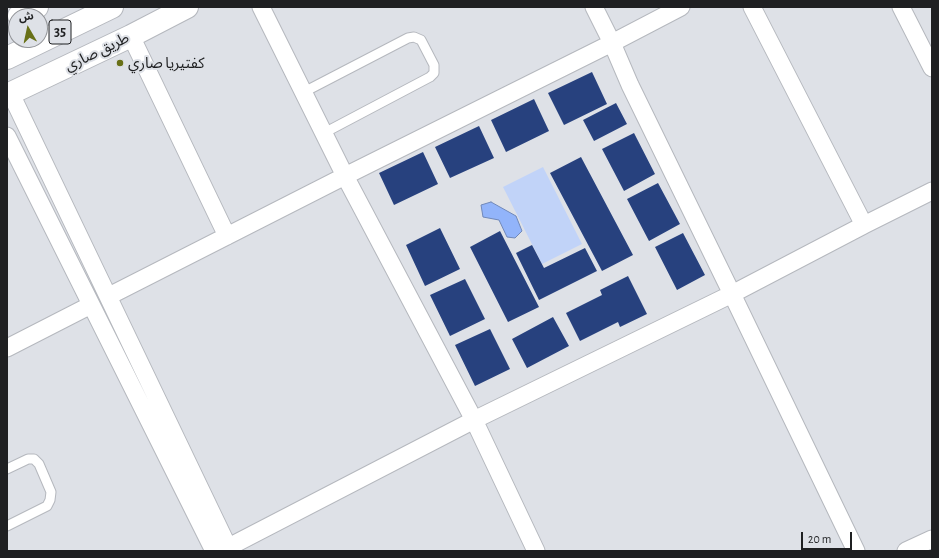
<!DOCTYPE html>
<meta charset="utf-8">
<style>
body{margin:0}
#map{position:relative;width:939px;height:558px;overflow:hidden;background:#dee1e7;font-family:"Alegreya Sans","Noto Sans Arabic",sans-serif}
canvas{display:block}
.frame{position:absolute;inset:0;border:8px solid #1f2022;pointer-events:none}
.north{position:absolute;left:8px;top:8px;width:40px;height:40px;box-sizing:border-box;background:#dee1e7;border:1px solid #929498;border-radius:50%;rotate:351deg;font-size:11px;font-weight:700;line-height:16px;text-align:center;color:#1f2022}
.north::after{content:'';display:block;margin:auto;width:14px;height:18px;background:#687017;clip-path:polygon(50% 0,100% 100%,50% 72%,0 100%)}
.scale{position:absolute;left:801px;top:532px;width:51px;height:18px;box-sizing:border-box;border:2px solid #1f2022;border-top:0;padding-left:5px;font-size:12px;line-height:14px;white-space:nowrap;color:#1f2022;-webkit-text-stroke:3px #dee1e7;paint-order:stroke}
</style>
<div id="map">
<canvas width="939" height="558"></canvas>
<div class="frame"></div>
<div class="north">ش</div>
<div class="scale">20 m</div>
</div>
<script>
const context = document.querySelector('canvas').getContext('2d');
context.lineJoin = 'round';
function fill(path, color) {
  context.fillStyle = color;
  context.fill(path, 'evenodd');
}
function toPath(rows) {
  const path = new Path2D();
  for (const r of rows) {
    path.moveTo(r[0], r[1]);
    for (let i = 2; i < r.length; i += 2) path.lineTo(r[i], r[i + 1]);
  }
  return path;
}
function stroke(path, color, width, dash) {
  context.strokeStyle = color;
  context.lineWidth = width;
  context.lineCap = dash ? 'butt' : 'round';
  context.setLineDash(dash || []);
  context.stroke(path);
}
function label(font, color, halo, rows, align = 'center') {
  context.font = font + ' "Alegreya Sans","Noto Sans Arabic",sans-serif';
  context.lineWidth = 4;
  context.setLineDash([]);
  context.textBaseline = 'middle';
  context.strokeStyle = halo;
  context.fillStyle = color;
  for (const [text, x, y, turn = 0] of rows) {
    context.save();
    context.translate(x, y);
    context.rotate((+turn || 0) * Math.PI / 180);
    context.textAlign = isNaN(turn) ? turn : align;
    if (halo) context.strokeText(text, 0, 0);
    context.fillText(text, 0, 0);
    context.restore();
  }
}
const green = toPath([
 [543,167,582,244,542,264,503,187]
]);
const water = toPath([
 [491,202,516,216,522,231,515,238,507,237,499,220,483,217,481,205,491,202]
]);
const building = toPath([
 [592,72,607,104,564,125,548,93],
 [534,99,549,131,506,152,491,120],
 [616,103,627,124,594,141,583,120],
 [479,126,494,158,450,178,435,147],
 [634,133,655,174,624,191,602,149],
 [423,152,438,184,394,205,379,173],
 [581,157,633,255,602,271,550,173],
 [658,183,680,224,649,241,627,199],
 [440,228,460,269,425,286,406,245],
 [500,231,539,307,508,322,470,247],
 [683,233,705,275,677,290,655,247],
 [532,245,544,268,585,248,597,271,539,300,516,253],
 [628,276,647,314,620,327,618,322,580,341,566,313,602,295,600,290],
 [465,279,485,319,450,336,430,295],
 [553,317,569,346,527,368,512,339],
 [490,329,510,369,475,386,455,345]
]);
const lane = toPath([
 [304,92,408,38,414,37,421,40,434,65,434,73,430,77,324,133],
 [7,469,28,459,34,459,39,464,51,492,50,500,47,506,7,526]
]);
const street = toPath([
 [594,7,612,43,681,7],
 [752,7,864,225,932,191],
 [901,7,932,68],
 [131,36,227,236],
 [11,94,230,551],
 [7,136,214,551],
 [109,296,345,176,261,7],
 [7,348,91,305],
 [221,551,474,420,536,551],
 [856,551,732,294,630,85,612,43,345,176,474,420,732,294,864,225],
 [906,551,932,539]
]);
const secondary = toPath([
 [7,95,131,36,187,7]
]);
const primary = toPath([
 [19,16,37,7],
 [7,58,112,7]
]);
const markers = [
 [120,63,4,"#687017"]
];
const shields = [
 [60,32,22]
];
const shieldNames = [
 ["35",60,32]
];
const streetNames = [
 ["طريق صاري",97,52,-26]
];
const poiNames = [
 ["كفتيريا صاري",128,63]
];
fill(green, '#c1d3f8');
fill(water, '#92b4fa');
stroke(water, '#7088b9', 1);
fill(building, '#27417e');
stroke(lane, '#b5b8be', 11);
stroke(street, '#b5b8be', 19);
stroke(secondary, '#b5b8be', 24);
stroke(primary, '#b5b8be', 24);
stroke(lane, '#fff', 9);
stroke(street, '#fff', 17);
stroke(secondary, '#fff', 22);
stroke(primary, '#fff', 22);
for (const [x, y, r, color] of markers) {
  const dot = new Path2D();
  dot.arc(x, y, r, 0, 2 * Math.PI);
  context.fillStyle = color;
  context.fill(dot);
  stroke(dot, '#dee1e7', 1.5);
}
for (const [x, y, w] of shields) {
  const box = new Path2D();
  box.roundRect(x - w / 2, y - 12, w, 24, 3);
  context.fillStyle = '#dee1e7';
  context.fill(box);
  stroke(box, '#1f2022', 1);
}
label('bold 14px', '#1f2022', null, shieldNames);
label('15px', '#1f2022', '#dee1e7', streetNames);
label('15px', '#1f2022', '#dee1e7', poiNames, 'left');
</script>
